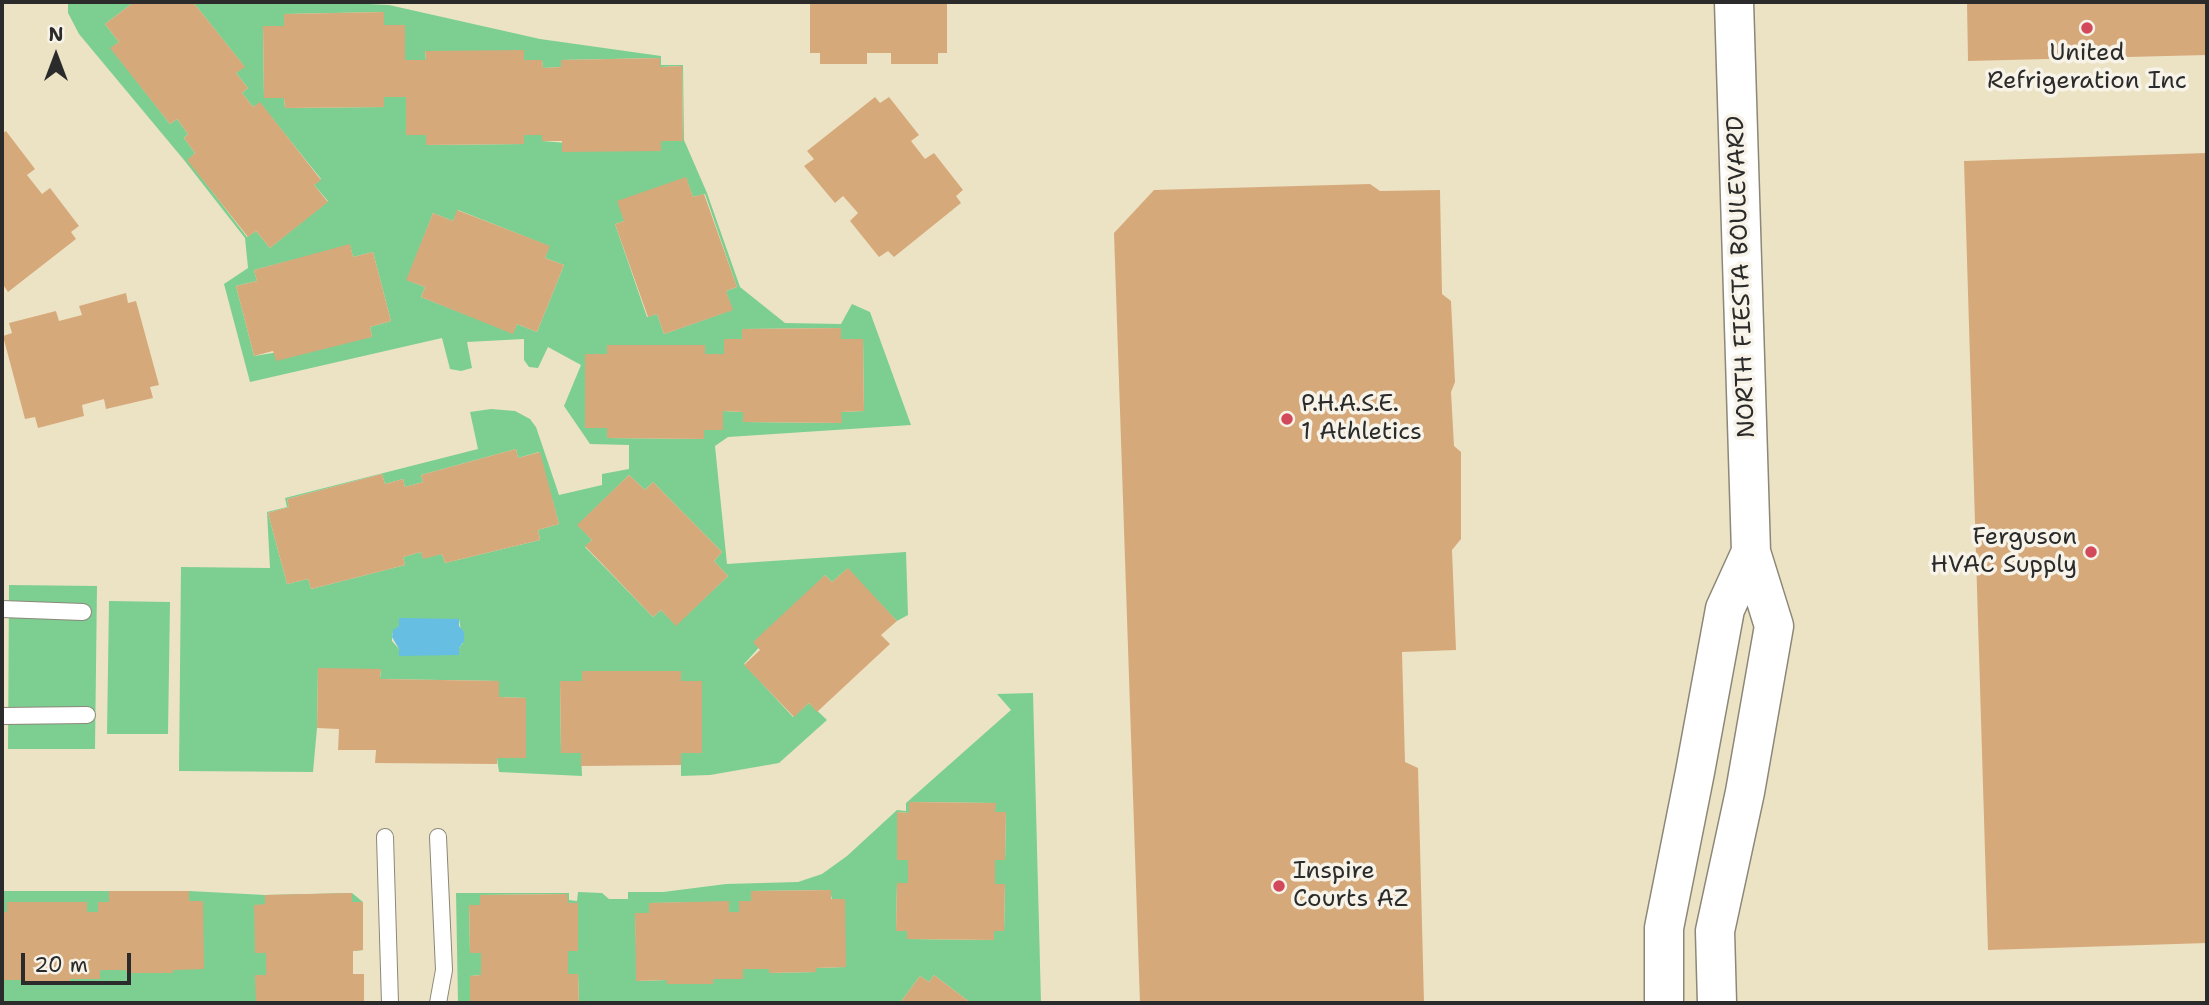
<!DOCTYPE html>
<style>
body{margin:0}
#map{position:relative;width:2209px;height:1005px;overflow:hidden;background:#ece3c5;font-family:"Shantell Sans",sans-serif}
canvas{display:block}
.frame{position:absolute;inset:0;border:4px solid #2b2b2b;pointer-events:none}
.north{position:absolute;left:21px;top:21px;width:70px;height:70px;-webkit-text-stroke:5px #f7f3e8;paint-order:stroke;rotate:0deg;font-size:19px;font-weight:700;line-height:28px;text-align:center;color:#2b2b2b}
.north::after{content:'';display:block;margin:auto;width:24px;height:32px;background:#2b2b2b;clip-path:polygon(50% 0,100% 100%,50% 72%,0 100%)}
.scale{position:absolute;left:21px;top:953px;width:110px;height:32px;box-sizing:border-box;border:4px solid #2b2b2b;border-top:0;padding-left:9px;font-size:21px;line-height:24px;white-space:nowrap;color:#2b2b2b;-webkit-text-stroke:5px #f7f3e8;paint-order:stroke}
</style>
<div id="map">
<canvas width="2209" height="1005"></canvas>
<div class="frame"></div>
<div class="north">N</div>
<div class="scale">20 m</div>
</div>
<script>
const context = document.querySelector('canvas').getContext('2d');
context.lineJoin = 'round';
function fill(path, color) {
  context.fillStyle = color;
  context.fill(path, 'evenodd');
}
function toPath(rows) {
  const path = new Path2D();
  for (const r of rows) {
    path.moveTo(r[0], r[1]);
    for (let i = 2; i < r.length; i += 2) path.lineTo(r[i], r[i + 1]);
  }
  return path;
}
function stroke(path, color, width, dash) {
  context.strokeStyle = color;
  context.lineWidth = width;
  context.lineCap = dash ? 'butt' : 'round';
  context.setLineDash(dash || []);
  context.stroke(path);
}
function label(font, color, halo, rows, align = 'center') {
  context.font = font + ' "Shantell Sans",sans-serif';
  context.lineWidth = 7;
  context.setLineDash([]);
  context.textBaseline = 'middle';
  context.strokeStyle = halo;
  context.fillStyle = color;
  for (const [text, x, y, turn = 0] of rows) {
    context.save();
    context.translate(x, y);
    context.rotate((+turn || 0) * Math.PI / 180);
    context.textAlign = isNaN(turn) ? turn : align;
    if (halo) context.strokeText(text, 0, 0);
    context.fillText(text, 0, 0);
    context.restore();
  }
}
const green = toPath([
 [68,2,134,2,105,24,119,42,111,48,170,124,177,119,188,134,184,138,195,153,188,160,247,237,256,231,270,248,328,201,314,185,321,179,260,103,253,107,242,93,248,88,236,73,244,66,193,2,329,2,389,5,540,39,661,56,661,65,683,65,684,140,707,193,740,287,785,323,841,324,852,304,870,312,911,425,728,437,715,446,727,564,906,552,908,615,897,621,847,569,832,582,825,575,744,664,793,717,809,703,827,720,779,763,710,775,681,776,681,753,702,753,702,681,681,681,681,671,583,671,582,681,560,682,561,753,581,753,582,776,499,772,497,758,526,757,526,698,499,697,499,681,380,679,381,669,318,669,317,728,313,772,179,771,181,567,270,568,267,512,287,507,285,498,478,449,470,412,491,409,515,411,530,419,536,427,559,495,602,485,602,474,629,469,629,445,590,444,564,406,581,365,548,347,538,368,529,367,524,360,524,339,467,342,472,368,461,371,450,369,442,338,250,382,224,284,248,268,245,238,184,160,79,34,68,13],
 [383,12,384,25,405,25,405,60,426,60,425,52,524,51,524,60,542,60,543,68,561,67,561,60,659,58,660,67,682,66,683,141,661,141,661,151,543,141,542,135,524,135,523,144,427,145,426,135,406,135,406,97,384,97,383,107,285,108,284,98,264,97,263,26,284,26,285,14],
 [686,178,693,197,705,194,737,287,726,291,732,310,664,334,657,314,647,317,615,224,624,221],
 [458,210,549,246,545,258,564,265,537,332,517,324,513,333,421,297,425,287,407,280,433,213,453,221],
 [350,245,353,257,373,252,391,321,370,327,372,337,254,356,236,286,257,281,254,270],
 [840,328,841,339,863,339,864,411,841,412,841,423,743,422,743,412,723,411,723,429,704,430,704,439,607,438,607,428,586,354,607,354,607,345,704,345,705,354,724,354,724,339,742,339,743,329],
 [516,449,518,458,539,452,559,524,538,530,540,540,445,563,442,554,423,558,421,552,403,557,405,565,311,589,308,579,287,584,268,513,289,507,287,499,382,474,385,484,403,479,405,487,423,482,421,475],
 [629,475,645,490,653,482,722,552,714,561,728,576,676,625,661,610,653,617,585,547,592,540,578,525],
 [399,619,459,619,463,643,459,648,459,655,399,655,399,649,392,641,392,634,399,626],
 [9,585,97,586,95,749,8,749],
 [109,601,170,602,168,734,107,734],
 [1033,693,1041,1003,971,1003,934,975,929,982,920,976,900,1003,579,1003,578,974,568,974,567,894,481,895,480,905,469,905,470,952,481,953,481,975,470,976,470,1003,458,1003,456,893,569,893,569,900,577,901,578,892,602,893,609,899,628,899,628,892,663,892,726,884,798,882,822,874,847,856,897,810,906,811,906,803,1011,710,997,694],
 [909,802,995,803,995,812,1006,813,1005,860,995,860,995,884,1005,884,1004,931,994,931,994,940,908,939,907,931,896,930,897,883,908,883,908,860,897,860,897,812,909,813],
 [830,890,845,967,816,968,816,972,769,973,769,969,743,969,743,979,713,979,713,984,668,984,667,980,637,981,635,913,649,913,649,903,729,902,729,912,739,912,739,902,751,901,752,891],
 [2,891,189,891,265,895,352,893,363,902,363,950,353,951,353,974,364,974,364,1003,2,1003]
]);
const water = toPath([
 [399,618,459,619,459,626,464,632,464,641,459,648,459,655,399,656,399,649,392,637,393,630,399,626]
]);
const building = toPath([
 [134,2,193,2,245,67,236,73,248,88,242,93,253,107,260,102,321,180,314,185,328,202,270,248,256,231,248,237,187,160,195,153,184,138,188,134,177,119,170,124,110,48,119,42,105,24],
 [810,2,947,2,947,53,938,53,938,64,891,64,891,53,867,53,867,64,820,64,820,53,810,53],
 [1967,2,2207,2,2207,55,1968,61],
 [384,12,384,25,405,25,405,60,426,60,425,51,524,50,524,60,542,60,543,68,561,67,561,60,660,58,660,67,682,66,683,141,661,141,661,151,562,152,562,141,542,141,542,135,524,135,524,144,426,145,426,135,406,135,406,97,384,97,384,107,285,108,284,98,264,98,263,26,284,26,284,14],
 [875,97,880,103,889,97,919,135,911,141,925,159,934,153,963,190,956,196,961,203,894,257,888,251,879,257,850,221,858,213,843,196,835,203,804,166,814,159,807,151],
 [6,131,35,169,27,175,42,194,50,188,79,226,71,232,76,239,8,292,2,283,2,134],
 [2207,153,2207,943,1988,950,1964,161],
 [686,177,693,197,704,194,737,287,726,291,733,310,664,334,657,314,648,317,615,224,624,221,617,201],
 [1370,184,1380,191,1440,190,1442,294,1451,301,1455,382,1451,392,1454,446,1461,452,1461,539,1452,550,1456,650,1402,652,1405,762,1418,768,1424,1003,1140,1003,1114,233,1154,190],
 [457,210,550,246,545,258,564,265,537,332,517,324,513,334,421,297,425,287,406,280,433,213,453,221],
 [350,244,353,257,373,252,391,321,370,327,372,337,276,361,273,351,254,356,236,286,257,281,254,270],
 [126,293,128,303,136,301,159,385,150,387,153,398,106,409,104,399,82,405,84,416,38,428,35,417,25,419,3,336,12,333,9,323,56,311,59,321,82,315,79,306],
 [841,328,841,339,863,339,864,411,841,412,842,423,743,422,743,412,723,411,723,430,704,430,704,439,607,438,607,428,585,428,585,354,607,354,607,345,705,345,705,354,724,354,724,339,742,339,742,329],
 [516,449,518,458,540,452,559,524,538,530,540,540,445,563,442,554,423,559,421,552,403,557,405,565,311,589,308,579,287,584,268,513,289,507,287,499,382,474,385,484,403,479,405,487,423,482,421,475],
 [629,475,645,490,653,482,722,552,714,561,728,576,676,626,661,610,653,617,585,546,592,540,577,525],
 [848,568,897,621,881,635,890,644,817,712,809,703,794,717,744,665,760,650,753,642,825,575,832,582],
 [318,668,381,669,380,679,499,681,499,697,526,698,526,758,497,758,497,764,375,763,376,750,338,750,339,729,317,728],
 [582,671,681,671,681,681,702,681,702,753,681,753,681,765,581,766,581,753,561,753,560,681,582,681],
 [909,802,996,803,995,812,1006,812,1005,860,995,860,995,884,1005,884,1004,931,994,931,994,940,907,939,907,931,896,931,897,883,908,883,908,860,897,860,897,812,909,813],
 [831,890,831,899,845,899,846,967,816,968,816,972,769,973,769,969,743,969,743,979,713,979,713,984,667,984,667,980,636,981,635,913,649,913,649,903,729,901,729,912,739,912,739,901,751,901,751,891],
 [109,891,189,891,189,901,203,901,204,969,173,970,173,973,126,973,126,970,100,970,100,979,70,979,70,984,24,984,24,980,2,980,2,912,7,912,7,902,87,902,87,912,98,912,98,902,109,902],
 [352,893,352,902,363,902,363,950,353,951,353,974,364,974,364,1003,256,1003,255,975,266,975,266,953,255,953,254,905,265,904,265,895],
 [567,894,568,903,578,903,578,951,568,951,568,974,578,974,579,1003,470,1003,470,976,481,975,481,953,470,953,469,905,480,905,480,895],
 [934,975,971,1003,900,1003,920,976,929,982]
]);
const lane = toPath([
 [2,609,83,612],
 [2,716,87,715],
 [385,837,390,1003],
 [438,1003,444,970,438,837]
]);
const secondary = toPath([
 [1664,1003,1664,928,1695,772,1725,609,1751,552],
 [1717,1003,1715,931,1745,792,1774,626,1751,552,1734,2]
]);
const markers = [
 [2087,28,7,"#d1495b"],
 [1287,419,7,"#d1495b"],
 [2091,552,7,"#d1495b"],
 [1279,886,7,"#d1495b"]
];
const poiNames = [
 ["United",2087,54,"center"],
 ["Refrigeration Inc",2087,82,"center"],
 ["P.H.A.S.E.",1301,405],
 ["1 Athletics",1301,433],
 ["Ferguson",2077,538,"right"],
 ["HVAC Supply",2077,566,"right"],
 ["Inspire",1293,872],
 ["Courts AZ",1293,900]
];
const streetNames = [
 ["NORTH FIESTA BOULEVARD",1742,277,-92]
];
fill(green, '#7ccf91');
fill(water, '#66bee3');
fill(building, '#d6a97b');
stroke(lane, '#8c8778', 18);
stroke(secondary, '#8c8778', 41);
stroke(lane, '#fff', 16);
stroke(secondary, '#fff', 38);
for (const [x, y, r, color] of markers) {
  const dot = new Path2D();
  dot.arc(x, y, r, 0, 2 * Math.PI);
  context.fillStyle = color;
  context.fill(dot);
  stroke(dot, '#f7f3e8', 2.5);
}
label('24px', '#2b2b2b', '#f7f3e8', poiNames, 'left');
label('24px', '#2b2b2b', '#f7f3e8', streetNames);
</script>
